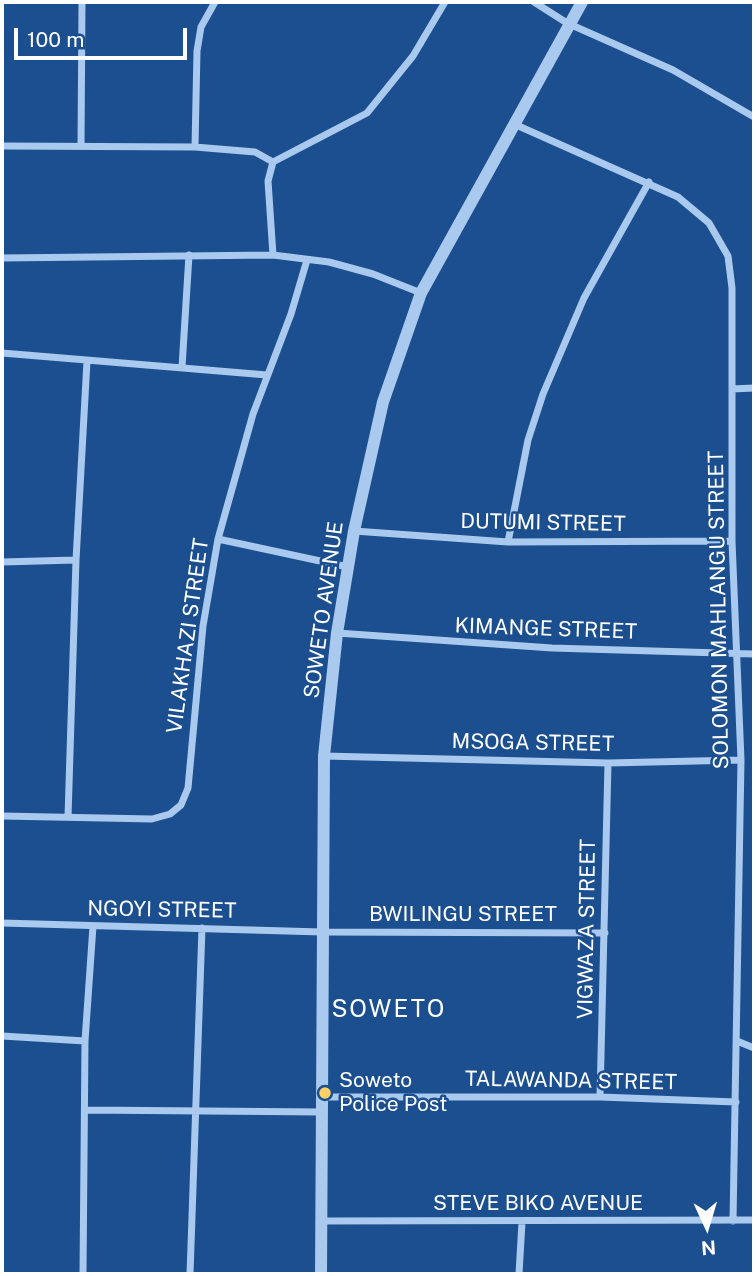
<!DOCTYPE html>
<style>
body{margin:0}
#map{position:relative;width:756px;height:1276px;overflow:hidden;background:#1b4f8f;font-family:"Public Sans",sans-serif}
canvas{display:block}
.frame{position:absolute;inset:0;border:4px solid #fff;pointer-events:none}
.north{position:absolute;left:672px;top:1192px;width:70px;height:70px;-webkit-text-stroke:5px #1b4f8f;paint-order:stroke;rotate:176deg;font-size:19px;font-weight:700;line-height:28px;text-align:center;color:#fff}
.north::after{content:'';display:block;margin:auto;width:24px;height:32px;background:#fff;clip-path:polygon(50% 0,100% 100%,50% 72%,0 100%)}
.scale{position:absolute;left:14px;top:28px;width:173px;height:32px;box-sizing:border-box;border:4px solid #fff;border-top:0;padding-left:9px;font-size:21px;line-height:24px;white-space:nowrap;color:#fff;-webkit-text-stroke:5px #1b4f8f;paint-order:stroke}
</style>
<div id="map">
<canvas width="756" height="1276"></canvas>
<div class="frame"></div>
<div class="north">N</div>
<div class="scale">100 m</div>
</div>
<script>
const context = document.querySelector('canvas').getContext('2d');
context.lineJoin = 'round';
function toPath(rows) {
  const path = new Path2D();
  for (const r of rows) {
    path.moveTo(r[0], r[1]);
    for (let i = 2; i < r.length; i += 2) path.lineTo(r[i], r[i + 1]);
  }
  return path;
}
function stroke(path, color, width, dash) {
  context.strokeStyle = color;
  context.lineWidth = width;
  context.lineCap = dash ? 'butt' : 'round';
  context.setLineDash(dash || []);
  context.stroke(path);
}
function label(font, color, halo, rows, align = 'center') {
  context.font = font + ' "Public Sans",sans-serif';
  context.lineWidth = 5;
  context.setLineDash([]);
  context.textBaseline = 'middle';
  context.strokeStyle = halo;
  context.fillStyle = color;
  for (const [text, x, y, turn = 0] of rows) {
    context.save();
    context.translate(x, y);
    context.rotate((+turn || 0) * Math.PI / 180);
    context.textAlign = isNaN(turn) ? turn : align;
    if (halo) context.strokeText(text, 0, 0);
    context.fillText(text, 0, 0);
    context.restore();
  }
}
const minor = toPath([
 [534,2,567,23,673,70,754,117],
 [514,124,678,197,709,223,728,256,732,288,732,541,741,760,733,1221],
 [2,146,195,147,255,152,273,162],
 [81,146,82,2],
 [195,147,197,51,201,27,215,2],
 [273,255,268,181,273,162,367,113,413,56,445,2],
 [2,258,273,255,329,262,373,274,421,293],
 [2,353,267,375],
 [182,367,189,255],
 [732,389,754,388],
 [354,531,508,542,732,541],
 [218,539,348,567],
 [508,542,528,440,543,394,584,298,649,182],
 [2,562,76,560],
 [337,633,552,648,754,654],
 [324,756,608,763,741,760],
 [2,816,152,819,170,814,181,805,188,788,203,626,218,539,253,414,291,314,307,260],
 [68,817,76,560,87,361],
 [2,923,322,932,605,933],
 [2,1036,85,1041],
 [737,1041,754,1048],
 [322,1097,600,1097,736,1102],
 [600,1097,608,763],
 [85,1110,322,1112],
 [322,1221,754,1220],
 [83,1274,85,1041,93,926],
 [190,1274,202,928],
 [519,1274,522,1222]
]);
const tertiary = toPath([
 [321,1274,324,756,337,633,354,531,383,402,421,293,582,2]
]);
const markers = [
 [325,1093,7,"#ffd166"]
];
const streetNames = [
 ["DUTUMI STREET",543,523,1],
 ["SOWETO AVENUE",324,610,-82],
 ["SOLOMON MAHLANGU STREET",719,610,-91],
 ["KIMANGE STREET",546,629,2],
 ["VILAKHAZI STREET",188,636,-82],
 ["MSOGA STREET",533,743,1],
 ["NGOYI STREET",162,910,1],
 ["BWILINGU STREET",463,915],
 ["VIGWAZA STREET",587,929,-89],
 ["TALAWANDA STREET",571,1081,1],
 ["STEVE BIKO AVENUE",538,1204]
];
const poiNames = [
 ["Soweto",339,1081],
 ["Police Post",339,1105]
];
const quarterNames = [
 ["SOWETO",389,1010]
];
stroke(minor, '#a9c9ee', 7);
stroke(tertiary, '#a9c9ee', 12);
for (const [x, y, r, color] of markers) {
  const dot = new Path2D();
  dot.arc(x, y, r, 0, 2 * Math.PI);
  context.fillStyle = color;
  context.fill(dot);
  stroke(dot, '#1b4f8f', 2.5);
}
label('21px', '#fff', '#1b4f8f', streetNames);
label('21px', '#fff', '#1b4f8f', poiNames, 'left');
context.letterSpacing = '2px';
label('24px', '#fff', '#1b4f8f', quarterNames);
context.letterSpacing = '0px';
</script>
